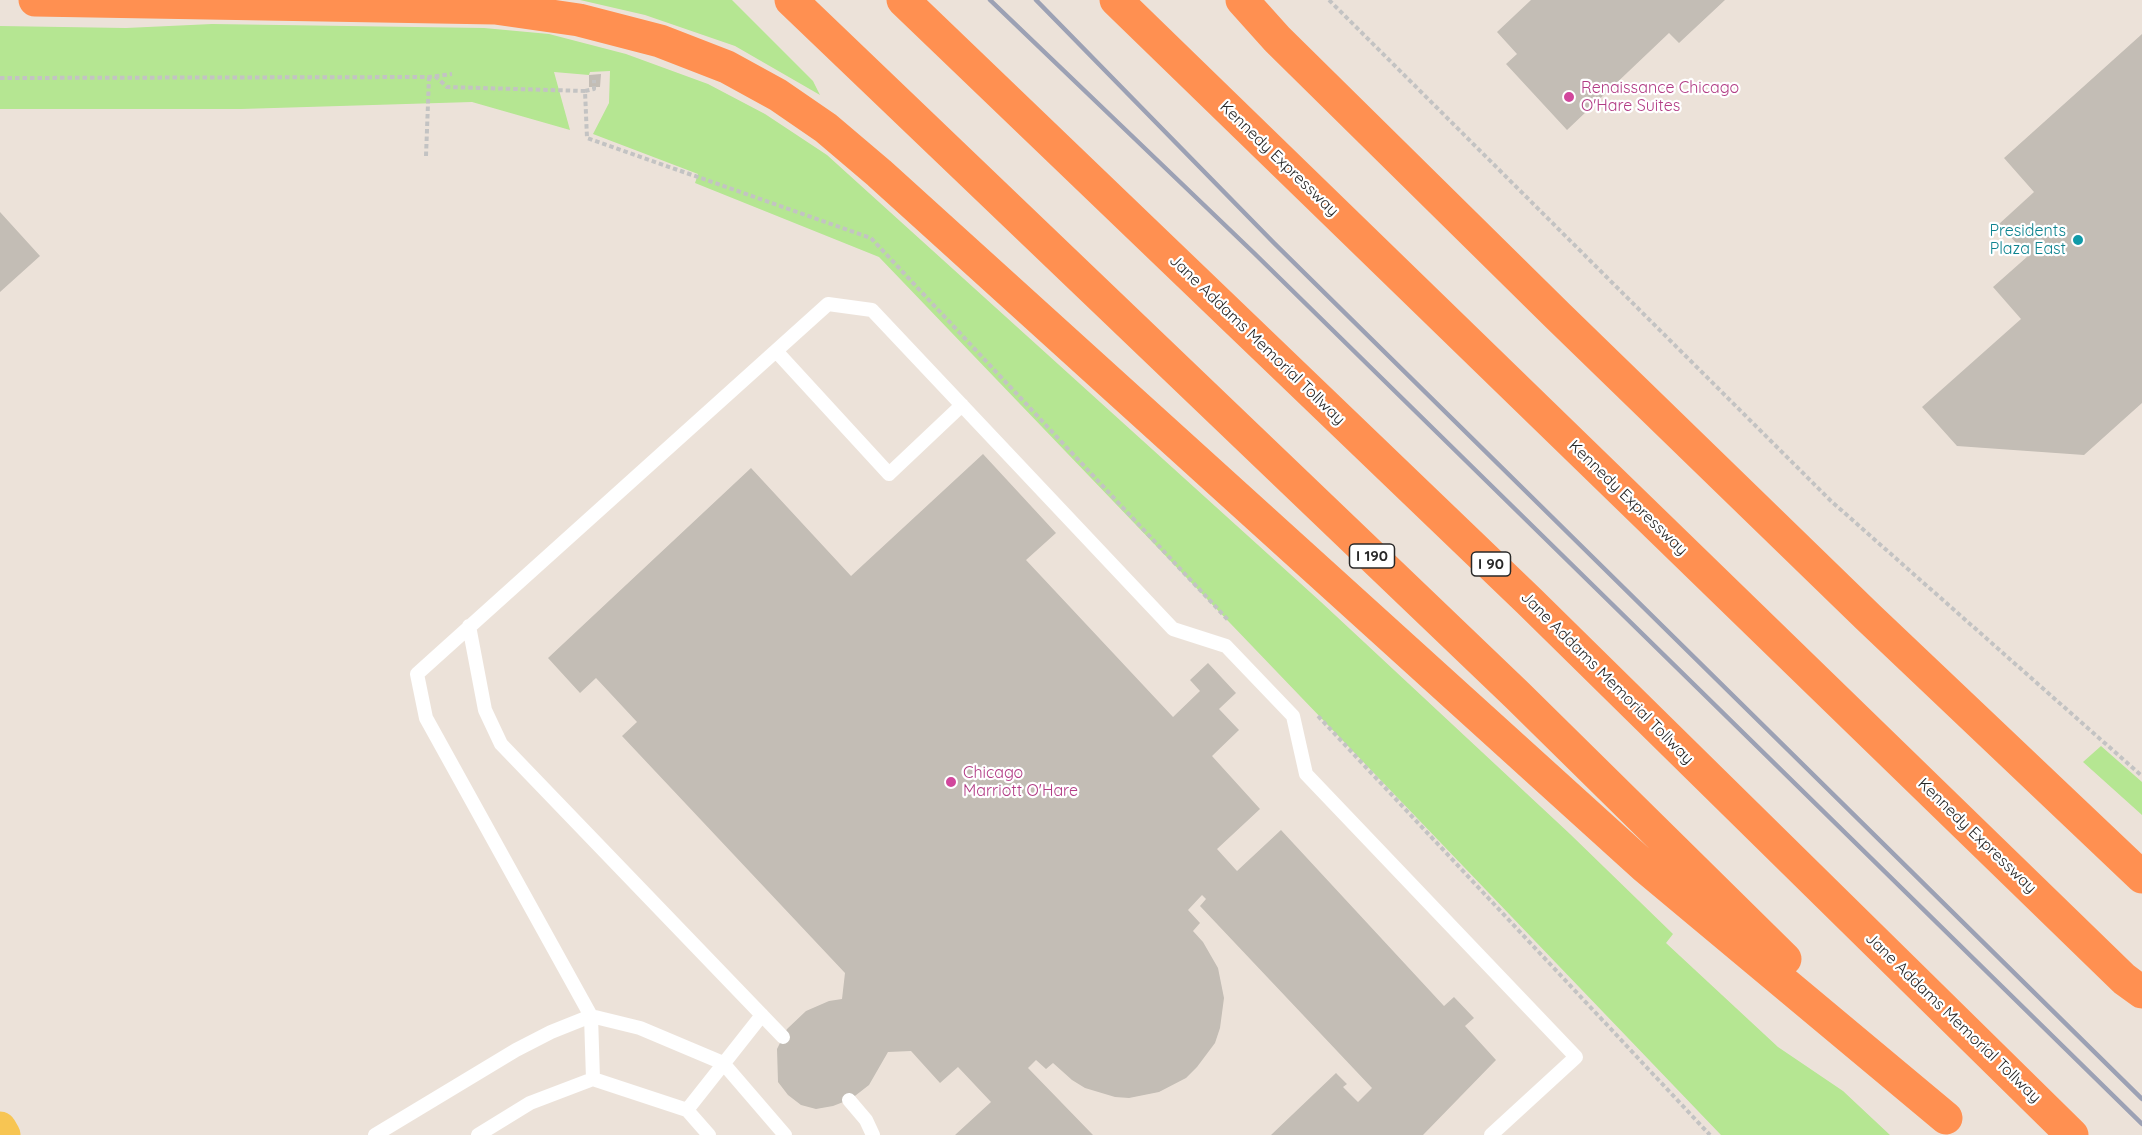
<!DOCTYPE html>
<style>
body{margin:0}
canvas{display:block;background:#ece2d9}
</style>
<canvas width="2142" height="1135"></canvas>
<script>
const context = document.querySelector('canvas').getContext('2d');
context.lineJoin = 'round';
function fill(path, color) {
  context.fillStyle = color;
  context.fill(path, 'evenodd');
}
function toPath(rows) {
  const path = new Path2D();
  for (const r of rows) {
    path.moveTo(r[0], r[1]);
    for (let i = 2; i < r.length; i += 2) path.lineTo(r[i], r[i + 1]);
  }
  return path;
}
function stroke(path, color, width, dash) {
  context.strokeStyle = color;
  context.lineWidth = width;
  context.lineCap = dash ? 'butt' : 'round';
  context.setLineDash(dash || []);
  context.stroke(path);
}
function label(font, color, halo, rows, align = 'center') {
  context.font = font + ' Quicksand,sans-serif';
  context.lineWidth = 4.5;
  context.setLineDash([]);
  context.textBaseline = 'middle';
  context.strokeStyle = halo;
  context.fillStyle = color;
  for (const [text, x, y, turn = 0] of rows) {
    context.save();
    context.translate(x, y);
    context.rotate((+turn || 0) * Math.PI / 180);
    context.textAlign = isNaN(turn) ? turn : align;
    if (halo) context.strokeText(text, 0, 0);
    context.fillText(text, 0, 0);
    context.restore();
  }
}
const green = toPath([
 [580,0,732,0,813,81,820,95,735,46,645,15],
 [212,24,484,28,549,34,626,54,708,84,765,114,827,155,1321,602,1570,834,1673,934,1666,943,1778,1047,1843,1091,1890,1135,1721,1135,879,257,695,183,698,174,593,134,609,103,610,71,590,72,589,75,554,72,570,130,472,102,241,109,0,109,0,26,126,28],
 [2101,746,2142,782,2142,815,2083,762]
]);
const building = toPath([
 [1531,0,1725,0,1679,43,1669,33,1567,130,1506,64,1517,54,1497,32],
 [2142,34,2142,403,2084,455,1957,446,1922,407,2021,319,1993,287,2028,256,1999,224,2034,192,2004,158],
 [601,74,600,87,589,87,589,75],
 [0,212,40,256,0,292],
 [983,454,1056,533,1026,560,1173,717,1200,691,1190,680,1208,663,1236,693,1219,709,1239,730,1212,756,1260,809,1217,849,1237,871,1281,830,1444,1006,1454,997,1474,1018,1465,1026,1496,1060,1423,1135,1271,1135,1336,1073,1347,1084,1343,1087,1358,1102,1372,1088,1200,906,1206,899,1202,895,1188,910,1200,923,1193,931,1203,942,1218,968,1224,998,1220,1028,1215,1043,1197,1067,1186,1078,1159,1092,1129,1098,1115,1097,1085,1088,1072,1080,1053,1063,1046,1069,1036,1060,1028,1068,1093,1135,955,1135,991,1102,958,1067,940,1083,911,1051,888,1052,869,1085,851,1099,833,1106,816,1109,801,1105,788,1095,778,1082,777,1049,787,1029,806,1011,829,1001,842,999,845,973,622,736,637,722,596,678,580,693,548,658,751,468,851,576]
]);
const path = toPath([
 [1329,0,1831,501,2142,776],
 [435,76,447,87,585,91,587,138,871,238,1228,620],
 [0,78,429,77,452,74],
 [585,91,594,89,594,80],
 [426,156,429,77],
 [1318,716,1710,1135]
]);
const service = toPath([
 [776,351,889,474,962,405],
 [469,626,485,710,501,744,783,1037],
 [593,1079,591,1016,426,718,417,674,828,304,872,310,1173,629,1226,646,1293,716,1306,774,1576,1057,1491,1135],
 [849,1100,866,1120,873,1135],
 [687,1110,762,1015],
 [375,1135,516,1050,551,1032,591,1016,640,1028,723,1063,785,1135],
 [478,1135,530,1103,593,1079,687,1110,709,1135]
]);
const primary = toPath([
 [0,1128,4,1135]
]);
const motorway = toPath([
 [35,0,495,8,579,20,660,41,727,67,778,95,826,128,879,173,1644,866,1946,1118],
 [791,0,1517,695,1785,959],
 [903,0,1529,601,2072,1135],
 [1116,0,2124,979,2142,992],
 [1242,0,1277,39,1558,316,1868,617,2142,877]
]);
const rail = toPath([
 [990,0,1254,253,2142,1124],
 [1036,0,1274,243,2142,1099]
]);
const markers = [
 [1569,97,6,"#d1479c"],
 [2078,240,6,"#0f9aa8"],
 [951,782,6,"#d1479c"]
];
const shields = [
 [1372,556,45],
 [1491,564,39]
];
const shieldNames = [
 ["I 190",1372,556],
 ["I 90",1491,564]
];
const hotelNames = [
 ["Renaissance Chicago",1581,88],
 ["O'Hare Suites",1581,106],
 ["Chicago",963,773],
 ["Marriott O'Hare",963,791]
];
const streetNames = [
 ["Kennedy Expressway",1279,159,44],
 ["Jane Addams Memorial Tollway",1257,340,44],
 ["Kennedy Expressway",1628,498,44],
 ["Jane Addams Memorial Tollway",1607,678,45],
 ["Kennedy Expressway",1977,836,44],
 ["Jane Addams Memorial Tollway",1953,1018,44]
];
const cultureNames = [
 ["Presidents",2066,231],
 ["Plaza East",2066,249]
];
fill(green, '#b5e692');
fill(building, '#c3bdb5');
stroke(path, '#c3c3c3', 4, [4.5, 3]);
stroke(service, '#fff', 14);
stroke(primary, '#f7c553', 33);
stroke(motorway, '#ff9051', 33);
stroke(rail, '#9ca1b4', 4.5);
for (const [x, y, r, color] of markers) {
  const dot = new Path2D();
  dot.arc(x, y, r, 0, 2 * Math.PI);
  context.fillStyle = color;
  context.fill(dot);
  stroke(dot, '#fff', 2);
}
for (const [x, y, w] of shields) {
  const box = new Path2D();
  box.roundRect(x - w / 2, y - 12, w, 24, 4.5);
  context.fillStyle = '#fff';
  context.fill(box);
  stroke(box, '#282828', 1.5);
}
label('bold 15px', '#282828', null, shieldNames);
label('16px', '#b23c85', '#fff', hotelNames, 'left');
label('16px', '#282828', '#fff', streetNames);
label('16px', '#0d838f', '#fff', cultureNames, 'right');
</script>
